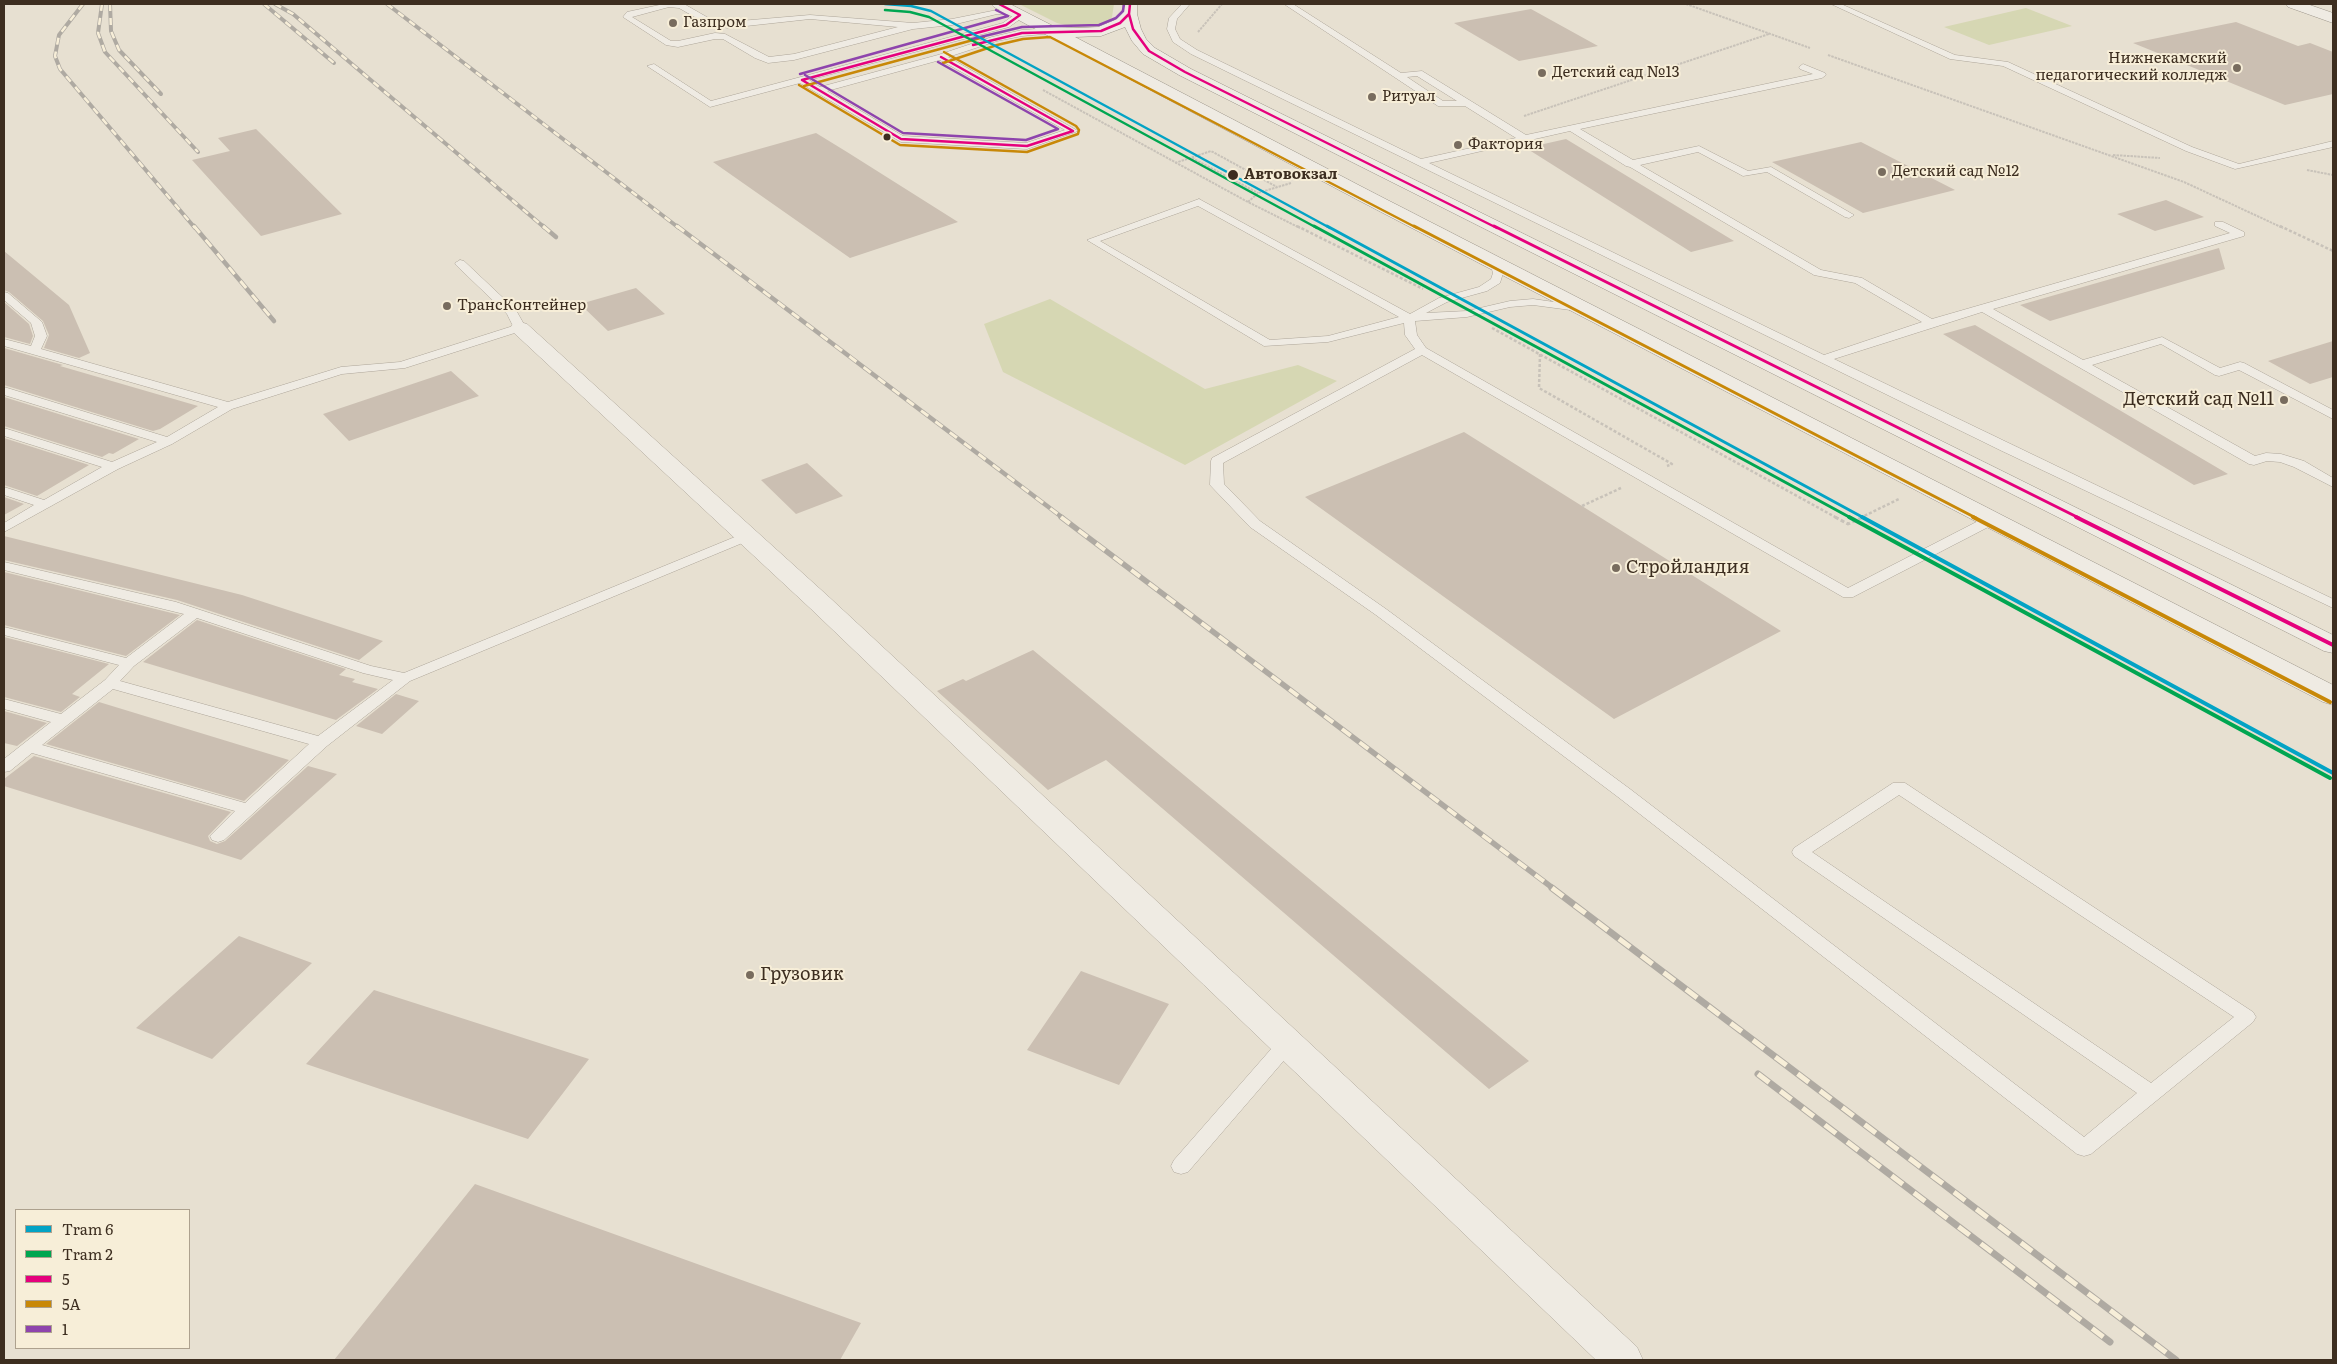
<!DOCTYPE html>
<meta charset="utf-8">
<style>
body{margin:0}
#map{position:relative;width:2337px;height:1364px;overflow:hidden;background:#e7e0d1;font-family:Literata,serif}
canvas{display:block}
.frame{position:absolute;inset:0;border:5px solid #3d2e20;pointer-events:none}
.legend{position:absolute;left:15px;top:1209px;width:175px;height:140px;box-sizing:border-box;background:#f7eed8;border:1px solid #ada18e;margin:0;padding:6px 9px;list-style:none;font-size:15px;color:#3d2e20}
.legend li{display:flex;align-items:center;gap:10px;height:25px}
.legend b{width:25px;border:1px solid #ada18e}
</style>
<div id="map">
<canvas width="2337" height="1364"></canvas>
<div class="frame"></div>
<ul class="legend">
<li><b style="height:6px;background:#03a3c5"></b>Tram 6</li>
<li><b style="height:6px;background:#00a651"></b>Tram 2</li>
<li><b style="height:6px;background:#e5007d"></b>5</li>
<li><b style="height:6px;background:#c88808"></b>5А</li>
<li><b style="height:6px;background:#8e44ad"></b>1</li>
</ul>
</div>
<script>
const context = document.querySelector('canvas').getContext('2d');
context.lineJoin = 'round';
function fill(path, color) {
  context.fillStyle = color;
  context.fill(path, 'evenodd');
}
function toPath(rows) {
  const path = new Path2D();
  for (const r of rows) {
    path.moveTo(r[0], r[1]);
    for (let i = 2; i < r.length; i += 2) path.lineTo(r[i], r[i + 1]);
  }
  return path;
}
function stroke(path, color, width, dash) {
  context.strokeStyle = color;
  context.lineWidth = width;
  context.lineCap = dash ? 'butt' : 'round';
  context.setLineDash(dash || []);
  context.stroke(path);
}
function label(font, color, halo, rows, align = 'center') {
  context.font = font + ' Literata,serif';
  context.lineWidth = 4;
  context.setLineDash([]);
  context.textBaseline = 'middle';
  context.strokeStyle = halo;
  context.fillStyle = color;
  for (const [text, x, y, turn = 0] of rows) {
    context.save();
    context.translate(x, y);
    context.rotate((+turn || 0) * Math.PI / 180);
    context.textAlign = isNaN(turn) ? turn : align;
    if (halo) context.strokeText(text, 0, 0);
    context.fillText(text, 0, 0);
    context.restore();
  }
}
const green = toPath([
 [1019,4,1114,4,1112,17,1109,21,1094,27,1077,28,1057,23],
 [2026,8,2072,26,1989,45,1944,27],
 [1050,299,1205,389,1298,365,1337,381,1185,465,1003,372,984,324]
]);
const building = toPath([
 [1531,9,1598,46,1519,61,1454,23],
 [2236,22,2298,46,2310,43,2333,52,2333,94,2285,105,2133,43],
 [256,129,342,214,261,236,192,160,230,151,218,138],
 [816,133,847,152,958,222,850,258,713,162],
 [1566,139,1734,241,1691,252,1526,148],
 [1861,142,1955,190,1863,213,1772,162],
 [2166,200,2204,217,2155,231,2117,214],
 [2219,248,2225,269,2050,321,2020,305],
 [4,251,69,305,90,353,79,358,44,348,49,335,43,321,9,292,4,290],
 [636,288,665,314,608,331,580,304],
 [4,302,29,324,33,336,30,344,4,337],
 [1975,325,2228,474,2194,485,1943,334],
 [2333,341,2333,377,2310,384,2268,361],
 [4,348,63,365,60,366,198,406,160,429,153,431,4,385],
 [451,371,479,396,349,441,323,414],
 [4,397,139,439,113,454,109,453,102,457,4,426],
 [1464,432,1582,506,1781,631,1614,719,1305,497],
 [4,438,89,465,37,496,4,485],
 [807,463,843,496,796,514,761,480],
 [4,497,24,504,4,515],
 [4,536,242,595,383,641,359,660,177,600,4,560],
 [4,572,180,615,126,656,4,625],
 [197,620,346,669,339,675,355,679,352,682,378,689,336,720,143,662],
 [4,637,109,664,72,694,80,697,61,712,4,697],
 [1033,650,1529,1061,1489,1089,1106,760,1048,790,937,691,963,679,966,681],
 [396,694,419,701,382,734,356,726],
 [99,702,289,760,244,801,46,744],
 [4,711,47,723,17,746,4,743],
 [34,756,231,812,208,836,210,841,217,844,225,841,308,766,337,774,241,860,4,786,4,779],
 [239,936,312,963,212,1059,136,1028],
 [1081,971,1169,1004,1119,1085,1027,1050],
 [374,990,589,1059,528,1139,306,1064],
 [475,1184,861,1323,840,1360,334,1360]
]);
const pathFar2 = toPath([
 [1686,4,1810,48],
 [1198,32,1222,4],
 [1828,55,2184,182,2283,228],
 [1043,90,1248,202,1300,228],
 [1524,116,1769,34],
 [2113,155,2160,158],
 [1192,158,1258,193],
 [1175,163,1211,151,1277,187],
 [2307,170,2333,175],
 [1252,172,1271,173],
 [1248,202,1258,193,1291,183]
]);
const pathFar1 = toPath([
 [1297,226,1423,289],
 [2280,226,2333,251],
 [1492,328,1837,518],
 [1540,354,1539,388,1672,464,1667,466],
 [1582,506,1621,488],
 [1860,518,1899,499]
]);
const path = toPath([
 [1835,517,1848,524,1863,517]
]);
const lane = toPath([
 [664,4,684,4,712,20,728,22,810,15,913,23,952,19,997,10,1020,11,1024,15,1023,17,1009,27,809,80,820,87,938,55,992,37,1022,30,1051,28,1054,29,1054,33,1022,36,997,41,948,57,1078,131,1027,149,901,142,800,83,710,107,647,66,654,64,711,101,1003,23,1014,15,997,14,952,25,913,29,794,60,768,63,755,58,723,39,715,39,678,47,666,45,623,17,627,12,664,4],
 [669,7,679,8,707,24,728,28,810,19,898,27,794,54,769,57,725,34,715,33,678,41,671,41,632,17,669,7],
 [940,60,1065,130,1026,143,903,136,827,91,940,60],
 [1182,4,1190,4,1177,19,1175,29,1180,39,1197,50,1421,159,1516,138,1465,106,1438,106,1284,4,1293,4,1401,73,1422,71,1526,135,1813,74,1800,69,1799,67,1803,64,1825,73,1826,75,1822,78,1580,129,1633,160,1699,146,1748,171,1771,167,1854,215,1849,218,1845,217,1767,172,1743,176,1698,152,1640,165,1821,270,1862,278,1932,319,2230,233,2215,226,2215,222,2223,222,2244,232,2244,236,1993,309,2083,360,2162,337,2220,368,2240,362,2244,363,2333,410,2333,419,2239,370,2219,376,2215,375,2161,344,2092,365,2255,456,2266,453,2281,454,2304,461,2333,478,2333,487,2294,467,2280,462,2267,461,2254,465,2249,464,1982,312,1834,359,2333,599,2333,608,2002,451,1191,54,1173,42,1167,29,1169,18,1182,4],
 [1417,76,1457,101,1443,101,1407,77,1417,76],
 [1570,131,1626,166,1630,167,1814,275,1855,283,1922,322,1824,355,1429,163,1570,131],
 [1831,4,1841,4,1955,55,2008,62,2192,147,2239,164,2333,141,2333,147,2235,169,2186,151,2003,66,1950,59,1831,4],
 [1199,199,1410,314,1439,298,1479,287,1491,279,1493,273,1490,263,1495,260,1500,263,1503,273,1500,283,1487,291,1447,302,1426,313,1467,311,1510,301,1533,299,1582,306,1584,308,1582,310,1578,311,1533,305,1510,307,1467,317,1415,321,1417,335,1426,348,1848,588,1986,517,1996,517,1998,520,1996,523,1853,597,1843,597,1422,355,1223,463,1224,484,1260,521,1386,609,1630,789,2084,1137,2137,1093,1794,856,1792,852,1794,848,1893,783,1905,783,2253,1012,2256,1017,2253,1022,2091,1154,2084,1156,2077,1154,1618,797,1376,615,1250,527,1210,485,1211,461,1212,458,1415,349,1405,335,1404,323,1328,342,1264,346,1087,240,1199,199],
 [1198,206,1347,288,1399,317,1328,336,1270,340,1100,241,1198,206],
 [1899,795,2234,1017,2151,1083,1812,852,1899,795],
 [460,260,464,261,516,310,526,328,524,330,405,368,342,374,232,409,172,444,118,469,4,532,4,523,34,505,4,495,4,487,44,500,102,467,4,436,4,428,112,462,157,442,4,395,4,387,167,437,218,407,4,346,4,339,31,346,35,336,31,323,4,300,4,292,8,293,42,322,47,336,41,349,228,402,341,367,400,362,513,326,507,314,456,265,455,263,460,260],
 [747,532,754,536,752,539,410,681,327,746,224,840,218,842,212,840,210,836,235,811,32,753,10,771,4,772,4,759,51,722,4,709,4,699,61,714,105,680,119,665,4,635,4,627,126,658,184,614,4,570,4,562,176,602,371,666,404,673,747,532],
 [197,618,363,673,393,680,318,736,120,681,134,666,197,618],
 [113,689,309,744,245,803,42,745,113,689],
 [1286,1038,1293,1040,1295,1045,1293,1050,1188,1172,1181,1174,1174,1172,1171,1166,1174,1160,1279,1040,1286,1038]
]);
const street = toPath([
 [520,322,527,324,829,597,1637,1347,1643,1360,1596,1360,811,609,513,332,510,328,513,324,520,322]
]);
const secondary = toPath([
 [991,4,1010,4,1055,27,1079,28,1098,27,1115,20,1122,13,1123,4,1137,4,1137,14,1141,29,1146,39,1155,48,1191,69,2333,635,2333,653,2324,651,1179,75,1143,54,1132,41,1125,27,1101,36,1075,37,1370,191,2333,685,2333,705,2323,702,1356,199,994,7,991,4],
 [2286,4,2307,4,2333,13,2333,23,2288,7,2286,4]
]);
const railFar3 = toPath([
 [83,4,59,35,55,56,60,69,195,228],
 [102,4,98,33,105,52,198,152],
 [110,4,111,31,119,50,161,94],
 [264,4,334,63],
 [275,4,293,14,545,228],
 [387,4,679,228]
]);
const railFar2 = toPath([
 [194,226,274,321],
 [543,226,556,237],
 [677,226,1063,518]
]);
const railFar1 = toPath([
 [1061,517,1554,889]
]);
const rail = toPath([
 [1552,888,2176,1360],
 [1758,1074,2110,1342]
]);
const bus1Far2 = toPath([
 [1130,4,1129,14,1133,29,1149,51,1185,72,1497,228],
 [973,45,1022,33,1101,31,1120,23,1129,14],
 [802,80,901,139,1027,146,1073,131,941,57],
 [802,80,1006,25,1020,15,999,4]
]);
const bus1Far1 = toPath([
 [1494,226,2079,518]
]);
const bus1 = toPath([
 [2076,517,2333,645]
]);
const bus2Far2 = toPath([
 [943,63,997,45,1023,39,1050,37,1417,228],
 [799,85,900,145,1027,152,1078,134,1079,130,1076,126,944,52],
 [804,86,984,37]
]);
const bus2Far1 = toPath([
 [1414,226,1976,518]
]);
const bus2 = toPath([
 [1973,517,2330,702]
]);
const bus3 = toPath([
 [972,39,1022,27,1099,25,1116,18,1123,11,1124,4],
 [800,74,1008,16,996,10],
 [805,75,903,133,1026,140,1058,129,938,62]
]);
const tram1Far2 = toPath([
 [885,4,911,6,931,11,1330,228]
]);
const tram1Far1 = toPath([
 [1327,226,1864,518]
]);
const tram1 = toPath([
 [1862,517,2333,773]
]);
const tram2Far2 = toPath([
 [885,10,910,12,929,17,1317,228]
]);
const tram2Far1 = toPath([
 [1314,226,1851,518]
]);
const tram2 = toPath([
 [1849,517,2330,778]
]);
const markers = [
 [673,23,5,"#786c5e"],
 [2237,68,5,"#786c5e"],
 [1542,73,5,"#786c5e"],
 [1372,97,5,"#786c5e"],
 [887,137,4.5,"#3d2e20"],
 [1458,145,5,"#786c5e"],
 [1882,172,5,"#786c5e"],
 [1233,175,6,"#3d2e20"],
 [447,306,5,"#786c5e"],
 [2284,400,5,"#786c5e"],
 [1616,568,5,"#786c5e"],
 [750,975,5,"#786c5e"]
];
const farPoinames = [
 ["Газпром",683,23],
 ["Нижнекамский",2227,59,"right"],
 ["педагогический колледж",2227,76,"right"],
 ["Детский сад №13",1552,73],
 ["Ритуал",1382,97],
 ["Фактория",1468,145],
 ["Детский сад №12",1892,172],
 ["ТрансКонтейнер",457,306]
];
const farStopnames = [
 ["Автовокзал",1244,175]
];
const poiNames = [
 ["Детский сад №11",2274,400,"right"],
 ["Стройландия",1626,568],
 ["Грузовик",760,975]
];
fill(green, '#d6d7b3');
fill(building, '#cbbfb2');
stroke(lane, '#ada599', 1);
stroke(street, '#ada599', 1);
stroke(secondary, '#9c958a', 1);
stroke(pathFar2, '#c8c2b9', 2, [2.5, 1]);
stroke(pathFar1, '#c8c2b9', 2.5, [3, 2]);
stroke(path, '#c8c2b9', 3, [4, 2.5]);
fill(lane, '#efebe3');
fill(street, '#efebe3');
fill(secondary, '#efebe3');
stroke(railFar3, '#afaaa2', 4);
stroke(railFar2, '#afaaa2', 4.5);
stroke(railFar1, '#afaaa2', 5.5);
stroke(rail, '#afaaa2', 7);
stroke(railFar3, '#f7eed8', 2.5, [7]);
stroke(railFar2, '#f7eed8', 3, [9]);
stroke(railFar1, '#f7eed8', 4, [11]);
stroke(rail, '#f7eed8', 5, [14]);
stroke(bus1Far2, '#e5007d', 2.5);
stroke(bus1Far1, '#e5007d', 3);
stroke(bus1, '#e5007d', 4);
stroke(bus2Far2, '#c88808', 2.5);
stroke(bus2Far1, '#c88808', 3);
stroke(bus2, '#c88808', 4);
stroke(bus3, '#8e44ad', 2.5);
stroke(tram1Far2, '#03a3c5', 2.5);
stroke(tram1Far1, '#03a3c5', 3);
stroke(tram1, '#03a3c5', 4);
stroke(tram2Far2, '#00a651', 2.5);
stroke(tram2Far1, '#00a651', 3);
stroke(tram2, '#00a651', 4);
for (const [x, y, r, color] of markers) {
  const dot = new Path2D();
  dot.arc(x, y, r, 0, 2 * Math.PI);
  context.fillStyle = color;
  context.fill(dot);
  stroke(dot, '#f7eed8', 2);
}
label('15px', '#3d2e20', '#f7eed8', farPoinames, 'left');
label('bold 15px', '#3d2e20', '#f7eed8', farStopnames, 'left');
label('18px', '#3d2e20', '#f7eed8', poiNames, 'left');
</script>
